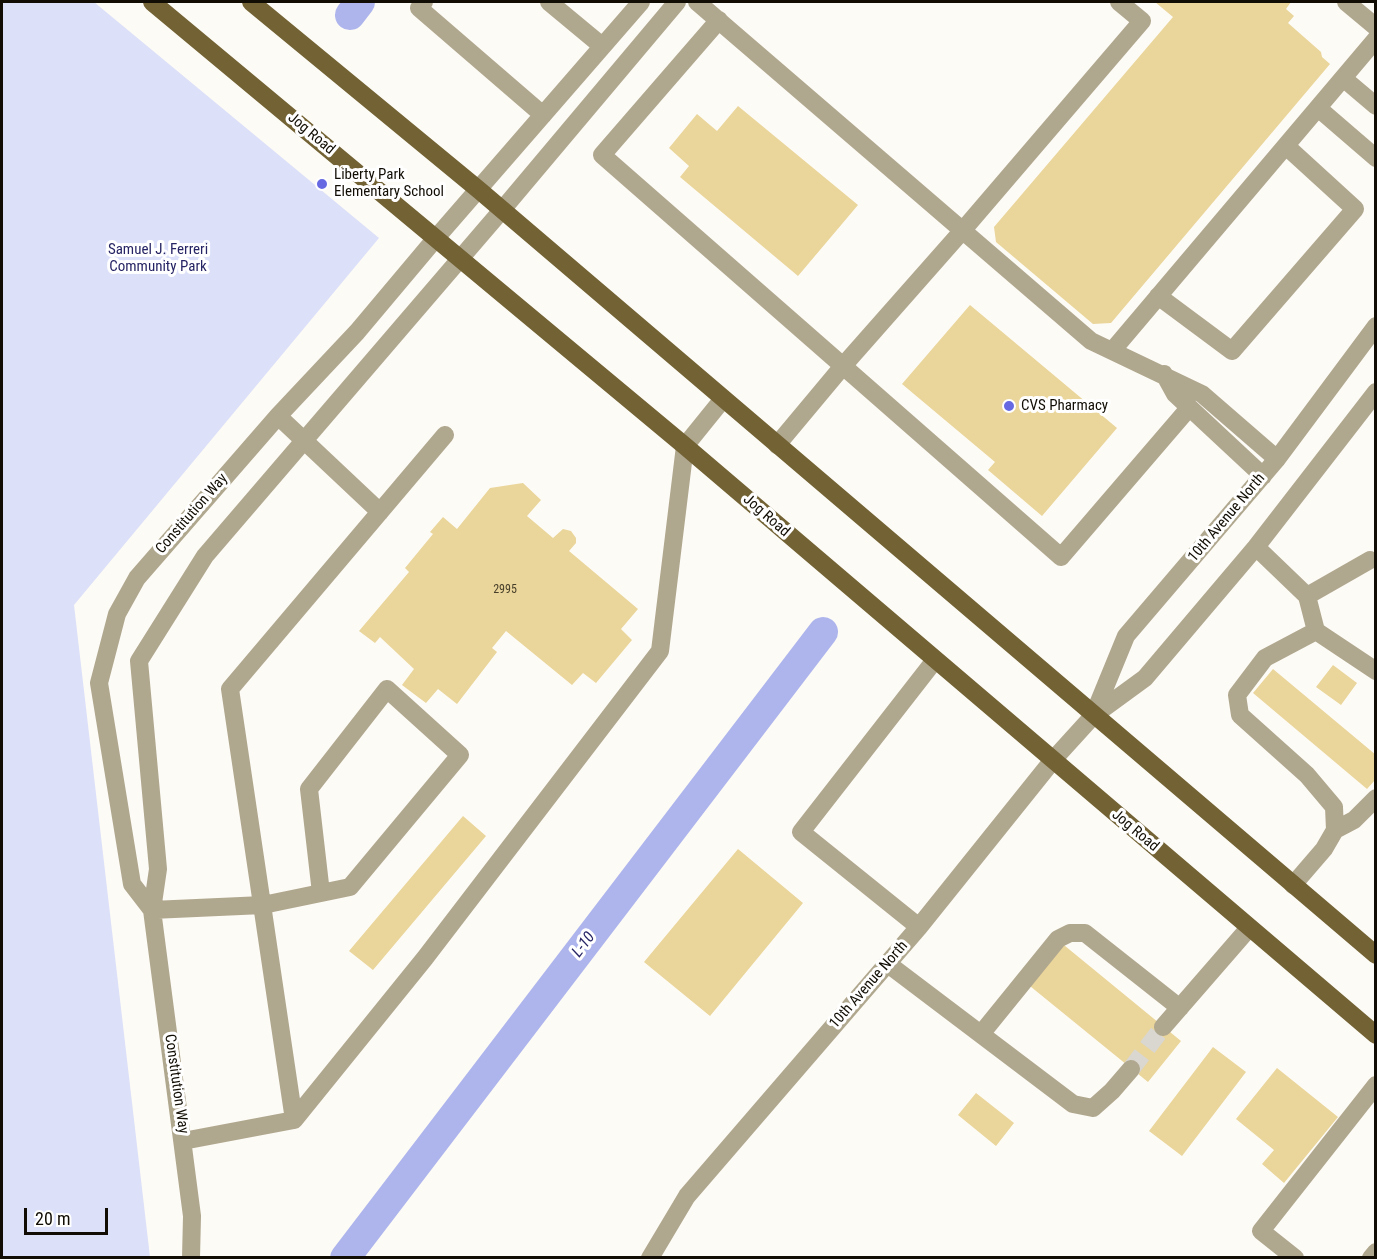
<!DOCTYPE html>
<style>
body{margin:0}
#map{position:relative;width:1377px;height:1259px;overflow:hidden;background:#fdfbf5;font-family:"Roboto Condensed",sans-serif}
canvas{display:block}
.frame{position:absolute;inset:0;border:3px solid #110d04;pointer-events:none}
.scale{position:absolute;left:24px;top:1208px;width:84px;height:27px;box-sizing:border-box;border:3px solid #110d04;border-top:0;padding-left:8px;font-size:18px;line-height:21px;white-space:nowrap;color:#110d04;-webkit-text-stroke:4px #fff;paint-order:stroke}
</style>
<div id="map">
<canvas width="1377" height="1259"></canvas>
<div class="frame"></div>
<div class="scale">20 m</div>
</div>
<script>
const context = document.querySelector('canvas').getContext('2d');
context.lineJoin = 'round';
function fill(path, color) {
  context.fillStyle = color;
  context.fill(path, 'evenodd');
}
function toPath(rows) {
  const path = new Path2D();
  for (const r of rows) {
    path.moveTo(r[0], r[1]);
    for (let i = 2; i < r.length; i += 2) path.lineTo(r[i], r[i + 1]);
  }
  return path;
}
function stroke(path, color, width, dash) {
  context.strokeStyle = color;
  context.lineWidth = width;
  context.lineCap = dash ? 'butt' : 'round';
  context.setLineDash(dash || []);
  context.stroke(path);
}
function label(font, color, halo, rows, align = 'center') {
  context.font = font + ' "Roboto Condensed",sans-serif';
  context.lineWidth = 6;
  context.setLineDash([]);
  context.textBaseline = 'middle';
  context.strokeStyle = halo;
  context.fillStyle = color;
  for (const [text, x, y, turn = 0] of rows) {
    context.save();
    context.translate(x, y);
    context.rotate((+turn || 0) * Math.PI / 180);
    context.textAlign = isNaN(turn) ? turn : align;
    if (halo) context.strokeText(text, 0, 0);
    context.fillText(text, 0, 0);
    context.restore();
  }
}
const green = toPath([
 [2,2,94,2,379,238,74,605,150,1257,2,1257]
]);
const canal = toPath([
 [350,15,360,2],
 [345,1258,823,632]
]);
const building = toPath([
 [1155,2,1291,2,1286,9,1294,16,1288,23,1321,52,1322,57,1330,64,1111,323,1093,324,996,242,994,227,1173,17],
 [738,106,858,205,798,276,680,177,689,166,669,148,697,114,717,131],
 [970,305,1117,428,1042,516,988,470,995,462,902,384],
 [523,483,541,500,527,516,553,538,563,529,571,531,576,538,576,543,569,551,638,609,621,629,632,640,596,683,583,673,572,685,506,631,492,648,497,652,457,704,438,689,426,703,402,685,414,669,380,637,375,643,359,631,409,572,405,568,433,534,430,532,443,517,457,529,490,488],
 [1333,665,1357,683,1341,705,1316,687],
 [1273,669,1376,755,1376,779,1367,789,1253,693],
 [463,816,486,836,373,970,349,951],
 [738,849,803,903,710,1016,644,962],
 [1059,941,1181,1041,1148,1082,1025,982],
 [1213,1047,1246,1072,1182,1156,1149,1131],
 [1277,1068,1338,1117,1284,1183,1262,1164,1274,1150,1236,1119],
 [976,1093,1014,1123,996,1146,958,1115]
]);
const minorTunnel = toPath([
 [1131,1069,1163,1027]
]);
const minor = toPath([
 [424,2,419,8,543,115],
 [549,2,602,46],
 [697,2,1091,341,1202,394,1277,459],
 [1119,2,1142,21,963,230,843,366,1061,557,1189,408],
 [1346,2,1376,27],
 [719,20,602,155,843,366,777,445],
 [1343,78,1376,106],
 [1318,108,1376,158],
 [1158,296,1232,351,1355,209,1286,146],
 [1112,351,1376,39],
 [1164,374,1175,394,1263,476],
 [278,416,380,512],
 [1256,547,1307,596,1316,631],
 [1307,596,1370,560],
 [1094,714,1126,636,1277,459,1376,326],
 [1335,830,1334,807,1307,775,1240,715,1237,695,1265,658,1316,631,1376,671],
 [1293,885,1324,849,1335,830,1354,820,1376,798],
 [152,910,132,884,99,683,117,614,137,578,278,416,357,332,436,238,641,2],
 [152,910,263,905,350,887,460,755,387,689,309,789,321,893],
 [919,927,801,832,935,660],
 [888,964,1073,1104,1093,1108,1112,1091,1131,1069],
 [1163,1027,1249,928],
 [981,1034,1058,939,1070,933,1085,933,1180,1008],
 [294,1120,425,958,660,651,685,446,723,399],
 [183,1141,294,1120,230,689,445,435],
 [191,1258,192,1216,152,910,158,869,139,661,205,556,502,210,677,2],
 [650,1258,687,1196,919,927,1053,760,1093,716,1145,678,1256,547,1376,392],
 [1295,1258,1261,1231,1376,1085],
 [1371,1258,1376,1252]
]);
const major = toPath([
 [152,2,685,446,1376,1035],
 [251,2,479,190,1376,955]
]);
const markers = [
 [322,184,6,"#6769e2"],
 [1009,406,6,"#6769e2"]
];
const numberNames = [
 ["2995",505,590]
];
const streetNames = [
 ["Jog Road",311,134,40],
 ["Constitution Way",192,514,-49],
 ["Jog Road",766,516,41],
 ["10th Avenue North",1227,518,-50],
 ["Jog Road",1135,831,40],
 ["10th Avenue North",869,985,-49],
 ["Constitution Way",176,1084,82]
];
const poiNames = [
 ["Liberty Park",334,175],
 ["Elementary School",334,192],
 ["CVS Pharmacy",1021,406]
];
const parkNames = [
 ["Samuel J. Ferreri",158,250],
 ["Community Park",158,267]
];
const waterNames = [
 ["L-10",584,945,-53]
];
fill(green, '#dce0f9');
stroke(canal, '#aeb5ed', 30);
fill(building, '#ead59a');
stroke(minorTunnel, '#dad7d1', 18, [18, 9]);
stroke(minor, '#b0a78f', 18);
stroke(major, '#726234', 18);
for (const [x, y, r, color] of markers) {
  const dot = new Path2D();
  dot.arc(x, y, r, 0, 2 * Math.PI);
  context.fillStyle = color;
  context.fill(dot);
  stroke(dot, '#fff', 2);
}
label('12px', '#473f2a', null, numberNames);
label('15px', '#110d04', '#fff', streetNames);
label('15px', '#110d04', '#fff', poiNames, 'left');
label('15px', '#262464', '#fff', parkNames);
label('italic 16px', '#262464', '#fff', waterNames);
</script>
